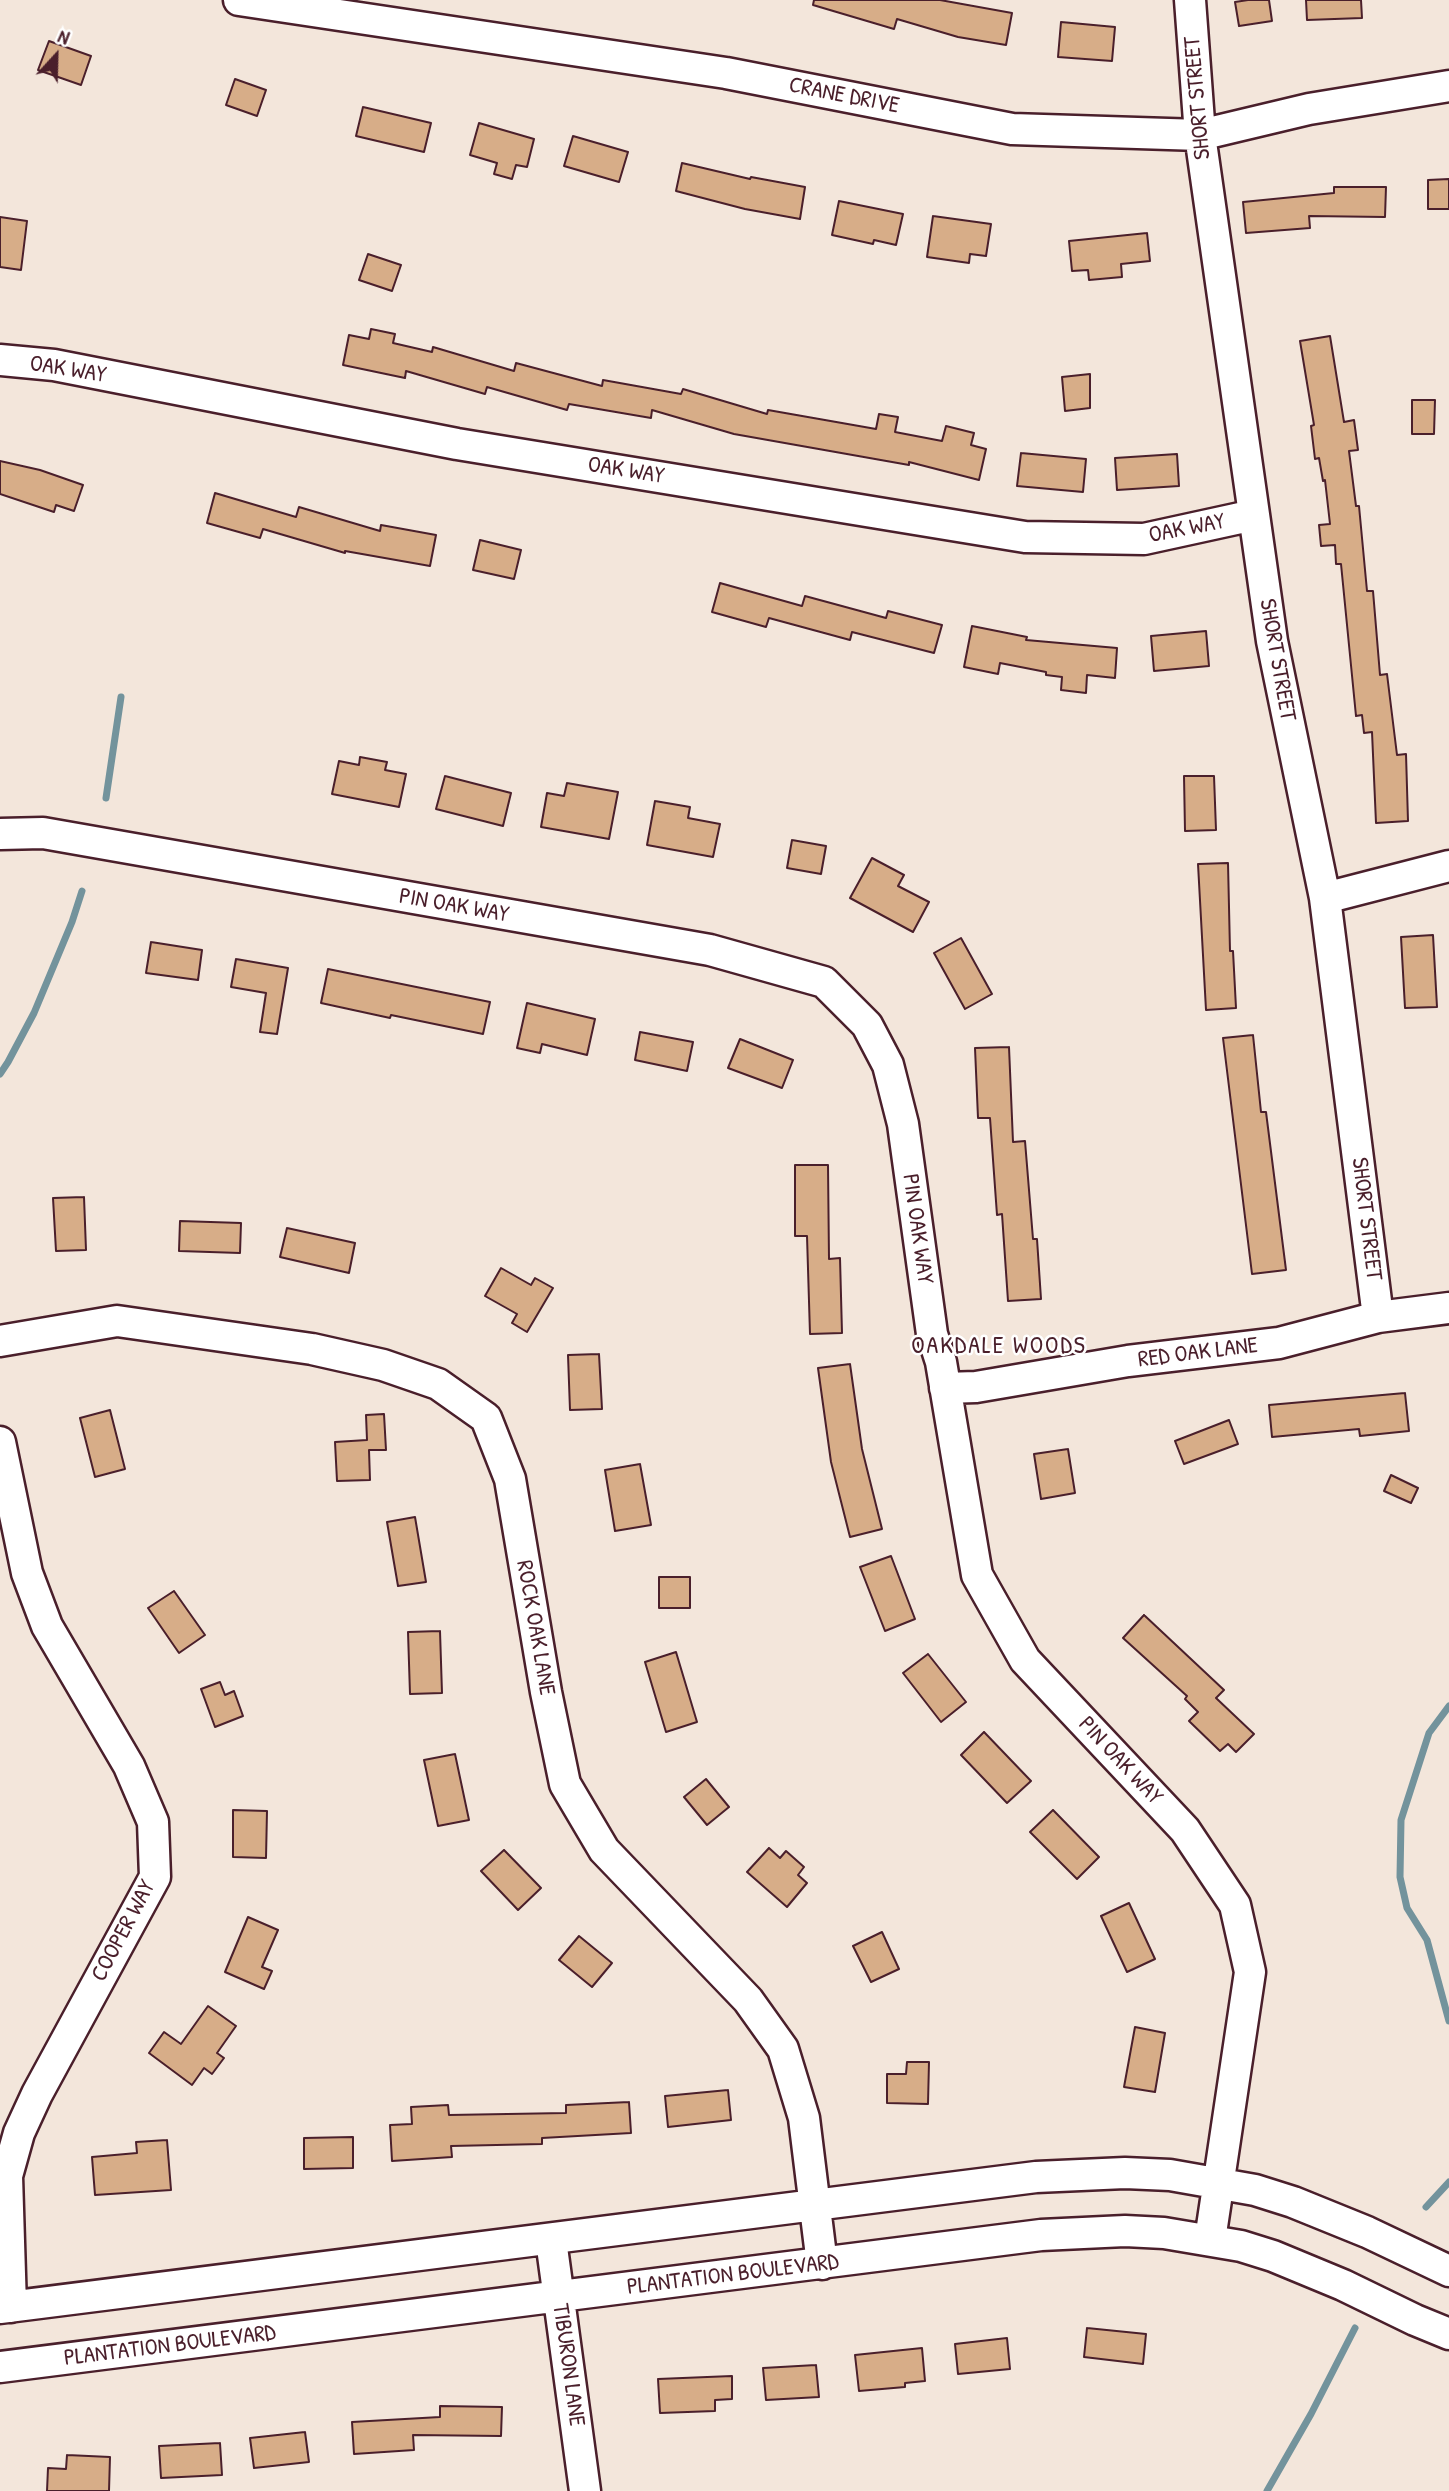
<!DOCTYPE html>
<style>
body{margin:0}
#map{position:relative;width:1449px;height:2491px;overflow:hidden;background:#f3e6db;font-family:"Patrick Hand",sans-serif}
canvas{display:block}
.north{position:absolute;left:21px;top:21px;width:70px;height:70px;-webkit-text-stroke:5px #fff;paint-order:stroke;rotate:22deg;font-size:19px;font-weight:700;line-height:28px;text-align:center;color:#4a1f2b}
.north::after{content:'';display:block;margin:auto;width:24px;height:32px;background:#4a1f2b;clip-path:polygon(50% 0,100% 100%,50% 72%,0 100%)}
</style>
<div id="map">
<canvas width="1449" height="2491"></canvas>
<div class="north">N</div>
</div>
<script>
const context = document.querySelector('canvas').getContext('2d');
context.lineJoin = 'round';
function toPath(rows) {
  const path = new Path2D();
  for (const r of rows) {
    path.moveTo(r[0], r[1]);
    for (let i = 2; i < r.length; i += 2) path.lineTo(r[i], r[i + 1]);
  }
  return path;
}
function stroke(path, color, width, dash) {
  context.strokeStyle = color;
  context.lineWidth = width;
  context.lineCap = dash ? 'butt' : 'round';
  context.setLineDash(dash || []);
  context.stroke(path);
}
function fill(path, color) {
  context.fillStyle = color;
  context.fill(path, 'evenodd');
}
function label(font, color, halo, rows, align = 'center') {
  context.font = font + ' "Patrick Hand",sans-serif';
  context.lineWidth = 5;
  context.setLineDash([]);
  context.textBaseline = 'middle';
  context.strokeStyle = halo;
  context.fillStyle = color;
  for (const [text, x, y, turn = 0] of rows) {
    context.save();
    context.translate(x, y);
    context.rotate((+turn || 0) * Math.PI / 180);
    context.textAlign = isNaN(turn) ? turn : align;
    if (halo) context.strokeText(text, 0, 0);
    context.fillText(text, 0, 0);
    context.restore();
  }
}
const stream = toPath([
 [106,798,121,697],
 [0,1074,8,1062,34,1013,72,922,82,891],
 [1449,1706,1429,1733,1401,1820,1400,1877,1407,1908,1427,1940,1449,2021],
 [1426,2207,1449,2182],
 [1267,2491,1311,2414,1355,2328]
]);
const building = toPath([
 [814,0,940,0,1012,13,1006,45,958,37,897,19,894,29,813,5,814,0],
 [1248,0,1269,0,1272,21,1239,26,1235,2,1248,0],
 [1306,0,1361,0,1362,18,1307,20,1306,0],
 [1061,22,1115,27,1112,61,1058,57,1061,22],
 [49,41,91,56,81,85,38,70,49,41],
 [235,79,266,90,257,116,226,105,235,79],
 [363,107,431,123,424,152,356,136,363,107],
 [479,123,534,139,527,167,516,165,512,179,494,174,497,163,470,155,479,123],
 [573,136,628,152,619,182,564,166,573,136],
 [682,163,750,179,751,177,805,187,800,219,745,209,676,191,682,163],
 [1449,179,1449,209,1428,209,1428,180,1449,179],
 [1334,187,1386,187,1385,217,1309,216,1310,228,1246,233,1243,202,1334,193,1334,187],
 [839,201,903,214,896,245,874,240,873,244,832,235,839,201],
 [933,216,991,224,986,256,970,254,969,263,927,257,933,216],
 [0,217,27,221,21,270,0,267,0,217],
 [1147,233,1150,261,1121,264,1122,277,1089,280,1088,270,1072,271,1069,241,1147,233],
 [368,254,401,265,392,291,359,280,368,254],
 [371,329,395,334,393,343,432,352,433,347,514,371,516,363,602,386,603,380,681,394,683,389,767,414,768,410,876,429,879,414,898,417,895,432,942,441,946,426,974,433,971,445,986,449,979,480,909,462,909,465,734,434,652,410,651,418,569,404,567,410,487,387,485,394,406,371,405,378,343,365,349,335,369,339,371,329],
 [1330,336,1344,422,1354,420,1358,450,1349,451,1356,506,1359,506,1367,591,1373,591,1380,675,1387,674,1397,755,1406,754,1408,821,1376,823,1372,732,1364,733,1362,715,1356,716,1341,564,1336,564,1335,545,1321,546,1319,525,1330,524,1325,480,1323,481,1319,458,1315,459,1311,426,1314,425,1300,341,1330,336],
 [1090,374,1090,408,1065,411,1062,377,1090,374],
 [1412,400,1435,400,1434,434,1412,434,1412,400],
 [1021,453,1086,459,1083,492,1017,486,1021,453],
 [1177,454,1179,486,1117,490,1115,458,1177,454],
 [0,461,40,470,83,485,74,511,56,505,54,512,0,494,0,461],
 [215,493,296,517,299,507,380,531,381,525,436,535,430,566,345,551,345,553,263,529,260,538,207,523,215,493],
 [480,540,521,550,514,579,473,570,480,540],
 [720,583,802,606,805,596,886,618,888,611,942,625,934,653,852,632,850,640,769,618,766,627,712,612,720,583],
 [972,626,1027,637,1026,640,1117,648,1115,678,1087,675,1086,693,1061,690,1062,677,1046,675,1046,672,1000,663,998,674,964,667,972,626],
 [1206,631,1209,666,1154,671,1151,636,1206,631],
 [360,757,387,762,385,770,406,774,399,807,332,794,339,761,359,765,360,757],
 [445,776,511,793,503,826,436,809,445,776],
 [1184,776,1214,776,1216,830,1185,831,1184,776],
 [567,783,618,792,609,839,541,827,547,793,564,796,567,783],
 [655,801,690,807,688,818,720,824,713,857,647,845,655,801],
 [792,840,826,846,821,874,787,868,792,840],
 [872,858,904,875,898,886,929,902,913,932,850,898,872,858],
 [1228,863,1230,951,1233,951,1236,1008,1206,1010,1198,864,1228,863],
 [1433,935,1437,1007,1405,1008,1401,937,1433,935],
 [961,938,992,994,965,1009,934,953,961,938],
 [151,942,202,950,198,980,146,973,151,942],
 [236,959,288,968,277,1034,260,1032,266,993,231,987,236,959],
 [328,969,490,1002,483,1034,391,1015,390,1018,321,1003,328,969],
 [527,1003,595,1019,587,1055,542,1044,540,1053,517,1048,527,1003],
 [640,1032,693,1042,687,1071,635,1060,640,1032],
 [1253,1035,1261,1112,1266,1112,1286,1270,1252,1274,1223,1038,1253,1035],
 [740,1039,793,1060,782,1088,728,1068,740,1039],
 [1009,1047,1013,1142,1025,1141,1033,1239,1037,1239,1041,1299,1008,1301,1002,1214,997,1215,990,1118,978,1118,975,1048,1009,1047],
 [795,1165,828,1165,829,1259,840,1258,842,1333,810,1334,807,1236,795,1236,795,1165],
 [84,1197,86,1250,56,1251,53,1198,84,1197],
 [180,1221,241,1223,240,1253,179,1251,180,1221],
 [287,1228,355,1243,349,1273,280,1257,287,1228],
 [501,1268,531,1285,535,1278,553,1288,527,1332,512,1323,517,1314,485,1296,501,1268],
 [599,1354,602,1409,570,1410,568,1355,599,1354],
 [850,1364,862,1449,882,1529,850,1537,831,1462,818,1368,850,1364],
 [1405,1393,1409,1431,1360,1436,1359,1429,1272,1437,1269,1405,1405,1393],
 [110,1410,125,1469,95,1477,80,1418,110,1410],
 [384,1414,386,1450,369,1450,370,1480,337,1481,335,1442,367,1440,366,1415,384,1414],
 [1229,1420,1238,1444,1184,1464,1175,1441,1229,1420],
 [1068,1449,1075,1493,1041,1499,1034,1454,1068,1449],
 [640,1464,651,1525,615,1531,605,1470,640,1464],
 [1391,1475,1418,1488,1411,1503,1384,1491,1391,1475],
 [415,1517,426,1582,398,1586,387,1522,415,1517],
 [891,1556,915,1619,885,1631,860,1567,891,1556],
 [659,1577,690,1577,690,1608,659,1608,659,1577],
 [174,1591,205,1635,179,1653,148,1608,174,1591],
 [1144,1615,1224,1690,1216,1698,1254,1734,1236,1752,1228,1744,1220,1751,1189,1721,1198,1712,1185,1699,1187,1696,1123,1638,1144,1615],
 [440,1631,442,1693,410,1694,408,1632,440,1631],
 [676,1652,697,1722,666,1732,645,1662,676,1652],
 [928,1654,966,1702,941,1722,903,1673,928,1654],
 [220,1682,225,1695,234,1691,243,1716,215,1727,201,1689,220,1682],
 [984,1732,1031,1781,1007,1803,961,1755,984,1732],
 [455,1754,469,1820,438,1826,424,1760,455,1754],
 [706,1779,729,1807,707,1825,684,1797,706,1779],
 [233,1810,267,1811,266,1858,233,1857,233,1810],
 [1053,1810,1099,1857,1077,1879,1030,1832,1053,1810],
 [769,1848,780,1858,786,1851,804,1867,798,1875,807,1883,787,1907,747,1872,769,1848],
 [504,1850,541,1888,518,1910,481,1871,504,1850],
 [1129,1903,1155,1959,1127,1972,1101,1916,1129,1903],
 [248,1917,278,1930,262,1967,272,1971,264,1989,225,1972,248,1917],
 [882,1932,899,1969,871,1982,853,1946,882,1932],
 [579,1936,612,1963,592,1987,559,1960,579,1936],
 [208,2006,236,2026,217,2053,224,2058,212,2074,204,2068,192,2085,149,2053,164,2032,181,2044,208,2006],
 [1135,2027,1165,2033,1155,2092,1124,2087,1135,2027],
 [907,2062,929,2062,928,2104,887,2103,887,2074,906,2074,907,2062],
 [728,2090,731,2120,668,2127,665,2096,728,2090],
 [629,2102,631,2133,542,2138,542,2144,451,2146,452,2157,392,2161,390,2125,412,2124,411,2107,448,2105,449,2115,566,2113,566,2105,629,2102],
 [353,2137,353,2168,304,2169,304,2138,353,2137],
 [167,2140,171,2190,95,2195,92,2157,137,2153,136,2142,167,2140],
 [1087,2328,1146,2334,1143,2364,1084,2357,1087,2328],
 [1007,2338,1010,2369,958,2374,955,2344,1007,2338],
 [922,2348,925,2381,905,2383,905,2387,859,2391,855,2355,922,2348],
 [816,2365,819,2397,766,2400,763,2368,816,2365],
 [732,2376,732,2399,715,2400,715,2411,660,2413,658,2379,732,2376],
 [440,2406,502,2407,501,2436,413,2435,414,2450,354,2454,352,2422,440,2417,440,2406],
 [305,2432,309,2462,254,2468,250,2438,305,2432],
 [220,2443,222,2475,161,2478,159,2446,220,2443],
 [67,2455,110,2457,109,2491,47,2491,48,2468,66,2469,67,2455]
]);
const minor = toPath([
 [239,0,726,73,1012,129,1200,135,1309,109,1449,86],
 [1190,0,1200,135,1272,641,1325,898,1378,1317],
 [0,360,54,365,457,444,1025,537,1144,539,1254,515],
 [0,834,43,833,710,950,824,982,867,1025,888,1065,903,1124,932,1334,941,1362,977,1575,1025,1660,1185,1830,1235,1905,1250,1972,1210,2240],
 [1325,898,1449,866],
 [0,1341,117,1321,312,1349,383,1365,438,1384,486,1418,510,1479,546,1692,565,1784,604,1850,748,2000,783,2049,804,2118,822,2264],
 [945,1388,976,1387,1128,1361,1279,1343,1378,1317,1449,1308],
 [0,1442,27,1573,47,1626,129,1766,153,1822,155,1877,37,2094,19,2133,7,2176,11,2307],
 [551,2240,585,2491],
 [0,2308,1036,2177,1125,2173,1170,2175,1255,2190,1293,2202,1367,2232,1449,2271],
 [0,2367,1041,2235,1125,2231,1164,2233,1241,2246,1273,2256,1343,2285,1415,2320,1449,2334]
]);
const streetNames = [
 ["CRANE DRIVE",844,96,11],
 ["SHORT STREET",1198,98,-95],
 ["OAK WAY",68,370,9],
 ["OAK WAY",626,471,9],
 ["OAK WAY",1187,529,-11],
 ["SHORT STREET",1277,660,80],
 ["PIN OAK WAY",454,906,10],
 ["SHORT STREET",1366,1219,83],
 ["PIN OAK WAY",917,1229,82],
 ["RED OAK LANE",1198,1353,-7],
 ["ROCK OAK LANE",535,1628,80],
 ["PIN OAK WAY",1120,1761,47],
 ["COOPER WAY",124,1931,-62],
 ["PLANTATION BOULEVARD",733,2275,-7],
 ["PLANTATION BOULEVARD",170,2346,-7],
 ["TIBURON LANE",568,2365,82]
];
const neighbourhoodNames = [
 ["OAKDALE WOODS",999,1347]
];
stroke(stream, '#73939c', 7);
fill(building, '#d7ad88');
stroke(building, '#4a1f2b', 2);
stroke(minor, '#4a1f2b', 35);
stroke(minor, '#fff', 30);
label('23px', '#4a1f2b', '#fff', streetNames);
context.letterSpacing = '2px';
label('24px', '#4a1f2b', '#fff', neighbourhoodNames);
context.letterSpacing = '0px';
</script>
